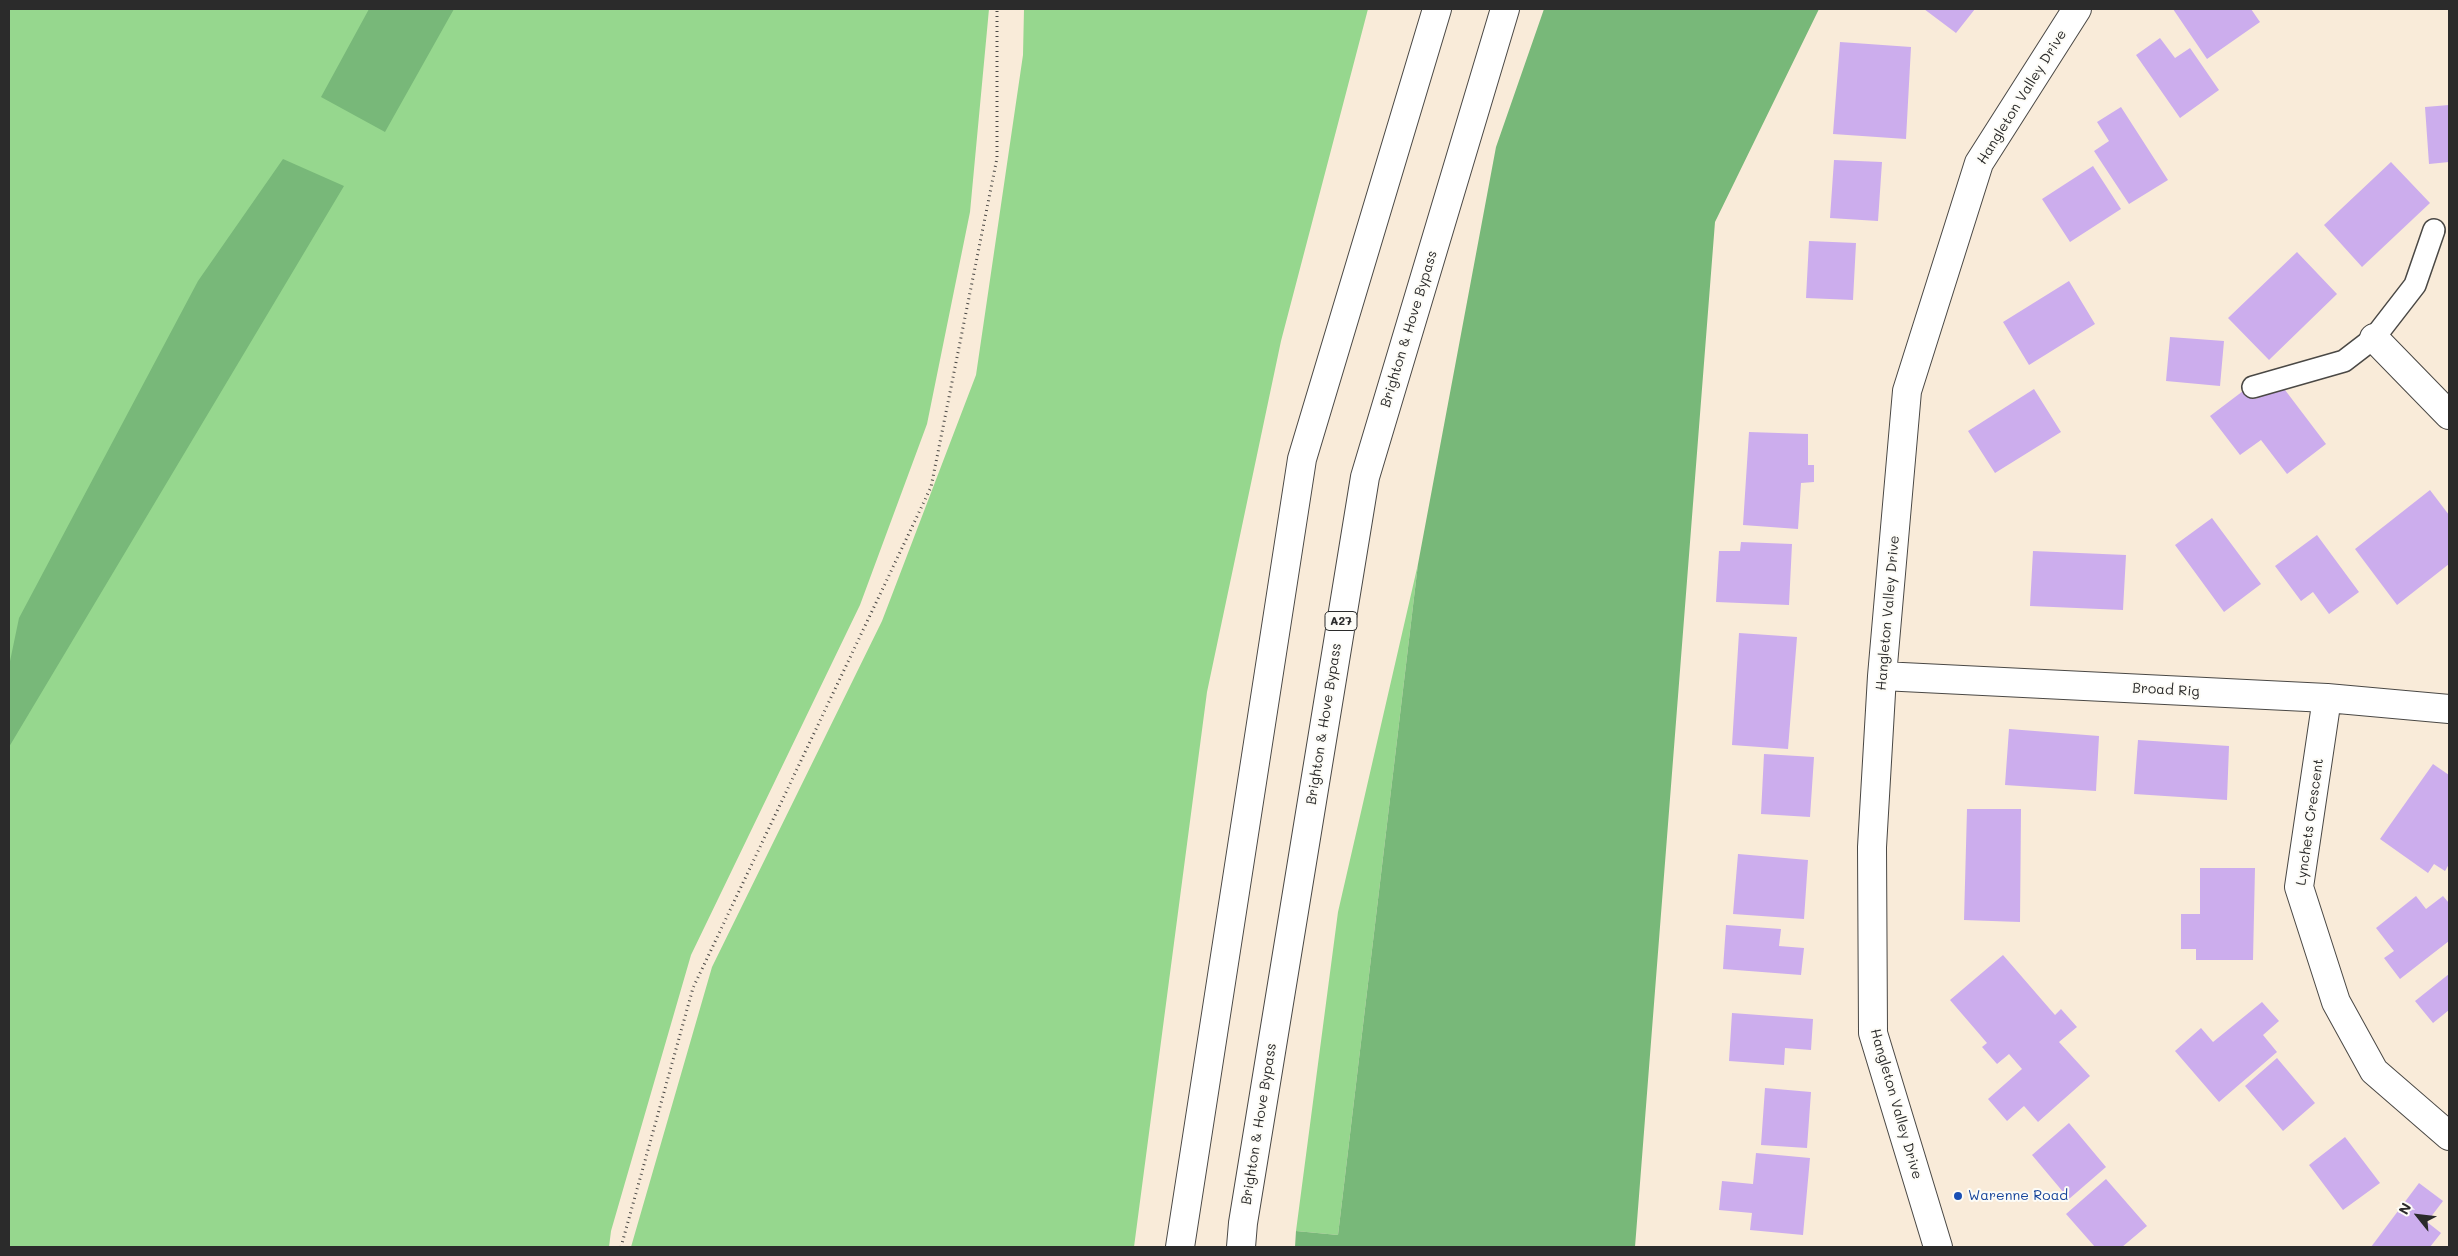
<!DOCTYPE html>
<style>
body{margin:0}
#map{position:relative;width:2458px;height:1256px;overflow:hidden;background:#f9ebd9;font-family:Mali,sans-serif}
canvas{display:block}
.frame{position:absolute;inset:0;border:10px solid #2b2b2b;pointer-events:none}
.north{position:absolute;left:2393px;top:1191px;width:50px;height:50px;-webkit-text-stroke:4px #fdfcf7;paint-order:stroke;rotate:299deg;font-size:14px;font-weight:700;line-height:20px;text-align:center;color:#2b2b2b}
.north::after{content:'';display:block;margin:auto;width:18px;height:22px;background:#2b2b2b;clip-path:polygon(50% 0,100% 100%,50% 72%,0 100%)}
</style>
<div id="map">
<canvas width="2458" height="1256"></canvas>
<div class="frame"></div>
<div class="north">N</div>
</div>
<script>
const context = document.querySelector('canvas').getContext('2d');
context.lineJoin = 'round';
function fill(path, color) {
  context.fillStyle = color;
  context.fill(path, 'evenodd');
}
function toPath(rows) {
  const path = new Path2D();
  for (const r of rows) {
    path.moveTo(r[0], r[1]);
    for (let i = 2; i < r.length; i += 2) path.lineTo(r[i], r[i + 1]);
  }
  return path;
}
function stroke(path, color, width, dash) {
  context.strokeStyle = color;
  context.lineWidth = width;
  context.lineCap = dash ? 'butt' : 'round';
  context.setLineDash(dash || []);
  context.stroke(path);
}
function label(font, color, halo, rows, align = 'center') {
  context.font = font + ' Mali,sans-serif';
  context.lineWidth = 4;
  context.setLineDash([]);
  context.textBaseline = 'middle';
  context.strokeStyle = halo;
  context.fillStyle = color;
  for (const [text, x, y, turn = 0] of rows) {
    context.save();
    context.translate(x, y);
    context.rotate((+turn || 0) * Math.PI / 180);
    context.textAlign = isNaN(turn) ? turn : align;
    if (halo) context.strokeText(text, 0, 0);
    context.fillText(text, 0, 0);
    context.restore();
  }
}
const green = toPath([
 [9,9,989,9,970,212,927,424,860,605,691,955,611,1231,609,1247,9,1247],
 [1024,9,1368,9,1281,341,1207,692,1134,1247,631,1247,712,967,882,621,976,375,1023,55],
 [1418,564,1338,1235,1296,1231,1338,912]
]);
const forest = toPath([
 [369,9,454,9,385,132,321,97],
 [1544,9,1819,9,1715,222,1635,1247,1295,1247,1296,1231,1338,1235,1418,564,1496,147],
 [283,159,344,186,9,747,9,666,19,618,198,281]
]);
const building = toPath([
 [1924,9,1975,9,1956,33],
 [2173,9,2251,9,2260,22,2207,59],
 [2160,38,2175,58,2190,48,2219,90,2180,118,2136,55],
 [1840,42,1911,47,1906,139,1833,134],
 [2449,105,2449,162,2429,164,2425,107],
 [2121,107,2168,180,2129,204,2094,151,2109,141,2097,122],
 [1834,160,1882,162,1878,221,1830,218],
 [2391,162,2430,203,2362,267,2324,225],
 [2093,166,2121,209,2070,242,2042,199],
 [1809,241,1856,243,1853,300,1806,298],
 [2297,252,2337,294,2269,360,2228,318],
 [2069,281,2095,324,2029,365,2003,322],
 [2170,337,2224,341,2220,386,2166,381],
 [2279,382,2326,444,2287,474,2261,440,2240,455,2210,416,2247,388,2256,399],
 [2034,389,2061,432,1995,473,1968,431],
 [1749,432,1808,434,1808,465,1814,465,1814,482,1801,483,1798,529,1743,525],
 [2430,490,2449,515,2449,564,2397,605,2355,549],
 [2212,518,2261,584,2224,612,2175,545],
 [2317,535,2359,592,2329,614,2313,592,2301,601,2275,566],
 [1741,542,1792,544,1789,605,1716,602,1719,551,1740,551],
 [2033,551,2126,555,2123,610,2030,606],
 [1739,633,1797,637,1788,749,1732,745],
 [2009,729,2099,736,2096,791,2005,785],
 [2138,740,2229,746,2227,800,2134,794],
 [1764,754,1814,757,1810,817,1761,814],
 [2433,764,2449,775,2449,864,2445,871,2434,864,2428,873,2380,839],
 [1967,809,2021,809,2020,922,1964,920],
 [1738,854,1808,860,1804,919,1733,914],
 [2200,868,2255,868,2253,960,2196,960,2196,949,2181,949,2181,914,2200,914],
 [2416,896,2426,909,2443,896,2449,903,2449,941,2400,979,2384,958,2394,951,2376,928],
 [1726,925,1781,929,1779,946,1804,948,1801,975,1723,969],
 [2003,955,2055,1015,2061,1009,2077,1027,2059,1042,2090,1076,2038,1122,2024,1106,2007,1121,1988,1099,2022,1069,2009,1054,1997,1064,1982,1047,1987,1043,1950,1000],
 [2449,974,2449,1010,2433,1023,2415,1001],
 [2262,1002,2279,1021,2263,1035,2277,1052,2219,1102,2175,1051,2201,1028,2213,1042],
 [1732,1013,1813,1019,1811,1050,1785,1048,1784,1065,1729,1061],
 [2277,1058,2315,1103,2283,1131,2245,1086],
 [1765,1088,1811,1092,1807,1148,1761,1145],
 [2069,1123,2106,1167,2069,1199,2032,1155],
 [2345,1137,2380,1183,2343,1210,2309,1165],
 [1756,1153,1810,1158,1803,1235,1750,1230,1752,1213,1719,1210,1722,1181,1753,1184],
 [2106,1179,2147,1226,2122,1247,2095,1247,2066,1214],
 [2419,1183,2443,1201,2427,1222,2441,1233,2430,1247,2371,1247]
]);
const path = toPath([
 [621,1247,693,988,931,487,997,158,997,9]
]);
const lane = toPath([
 [2253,387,2344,361,2374,338,2415,285,2434,230]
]);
const street = toPath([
 [2374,338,2449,415],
 [1882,676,2327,698,2449,709],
 [2327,698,2299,887,2336,1002,2374,1071,2449,1136],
 [1938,1247,1873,1033,1872,847,1882,676,1907,391,1979,163,2077,9]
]);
const highway = toPath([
 [1180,1247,1302,459,1437,9],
 [1241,1247,1243,1223,1365,477,1505,9]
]);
const markers = [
 [1958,1196,5,"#1a4fb4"]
];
const shields = [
 [1341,621,32]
];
const shieldNames = [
 ["A27",1341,621]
];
const streetNames = [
 ["Hangleton Valley Drive",2022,97,-58],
 ["Brighton & Hove Bypass",1409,329,-73],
 ["Hangleton Valley Drive",1888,613,-85],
 ["Broad Rig",2166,690,3],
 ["Brighton & Hove Bypass",1324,724,-81],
 ["Lynchets Crescent",2310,822,-82],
 ["Hangleton Valley Drive",1896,1104,74],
 ["Brighton & Hove Bypass",1259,1124,-81]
];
const transitNames = [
 ["Warenne Road",1968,1196]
];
fill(green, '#96d78e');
fill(forest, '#78b879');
fill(building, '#ccaded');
stroke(lane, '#4a4845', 24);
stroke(street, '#4a4845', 30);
stroke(highway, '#4a4845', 30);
stroke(path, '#4a4845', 3, [1, 4]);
stroke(lane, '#fff', 21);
stroke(street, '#fff', 28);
stroke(highway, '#fff', 28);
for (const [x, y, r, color] of markers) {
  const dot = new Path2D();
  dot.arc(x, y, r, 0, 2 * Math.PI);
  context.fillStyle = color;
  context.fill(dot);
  stroke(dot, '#fdfcf7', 2);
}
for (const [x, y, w] of shields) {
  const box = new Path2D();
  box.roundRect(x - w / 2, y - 9.5, w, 19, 4);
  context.fillStyle = '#fdfcf7';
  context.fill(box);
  stroke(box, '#2b2b2b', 1);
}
label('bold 12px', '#2b2b2b', null, shieldNames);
label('14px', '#2b2b2b', '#fdfcf7', streetNames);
label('14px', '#164399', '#fdfcf7', transitNames, 'left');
</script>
